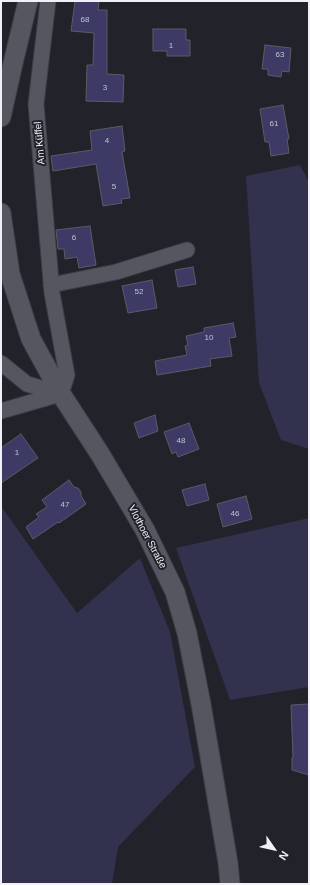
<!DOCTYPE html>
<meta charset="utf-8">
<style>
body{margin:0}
#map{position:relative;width:310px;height:885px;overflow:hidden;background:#22222b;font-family:Helvetica,sans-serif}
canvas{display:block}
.frame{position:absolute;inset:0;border:2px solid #f0f0f6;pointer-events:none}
.north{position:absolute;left:254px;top:829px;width:40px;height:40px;-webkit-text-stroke:3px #22222b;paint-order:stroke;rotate:124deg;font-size:11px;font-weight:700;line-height:16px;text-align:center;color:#f0f0f6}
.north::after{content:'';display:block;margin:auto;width:14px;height:18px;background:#f0f0f6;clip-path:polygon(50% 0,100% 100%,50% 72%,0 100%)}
</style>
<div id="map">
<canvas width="310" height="885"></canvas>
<div class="frame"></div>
<div class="north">N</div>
</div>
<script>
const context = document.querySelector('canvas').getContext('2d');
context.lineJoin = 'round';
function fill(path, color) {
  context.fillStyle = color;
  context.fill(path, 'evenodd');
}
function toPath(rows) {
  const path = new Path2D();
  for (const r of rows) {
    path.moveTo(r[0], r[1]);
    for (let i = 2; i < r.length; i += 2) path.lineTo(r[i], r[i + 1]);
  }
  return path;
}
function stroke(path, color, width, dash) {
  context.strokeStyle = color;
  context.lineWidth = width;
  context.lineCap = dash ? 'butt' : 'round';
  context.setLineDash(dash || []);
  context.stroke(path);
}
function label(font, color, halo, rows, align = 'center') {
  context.font = font + ' Helvetica,sans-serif';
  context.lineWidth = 4;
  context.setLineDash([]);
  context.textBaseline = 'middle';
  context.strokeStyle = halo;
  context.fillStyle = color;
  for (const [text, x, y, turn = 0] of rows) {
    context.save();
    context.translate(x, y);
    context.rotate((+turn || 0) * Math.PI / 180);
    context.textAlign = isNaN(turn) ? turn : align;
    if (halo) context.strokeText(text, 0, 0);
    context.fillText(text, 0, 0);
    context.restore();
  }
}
const green = toPath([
 [300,165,309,182,309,449,281,440,259,383,246,176],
 [1,506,77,613,140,558,170,632,195,767,118,847,112,884,1,884],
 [309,518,309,687,230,700,176,548]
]);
const building = toPath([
 [75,1,99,1,98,10,107,10,107,74,124,75,123,102,86,101,87,65,93,65,94,33,71,31,75,1],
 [153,29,186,29,186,40,190,40,190,56,167,56,167,51,153,51,153,29],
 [265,45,291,48,289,72,282,71,281,77,268,75,268,69,262,69,265,45],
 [283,105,289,139,287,139,289,153,271,156,269,142,265,142,260,109,283,105],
 [122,126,125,151,122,152,130,198,121,199,122,203,103,206,96,164,53,171,51,156,92,150,90,131,122,126],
 [90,226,96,265,79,268,77,257,65,259,64,249,58,249,56,230,90,226],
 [193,267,196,284,178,287,175,270,193,267],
 [152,280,157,308,128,313,122,286,152,280],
 [233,323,236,337,229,338,232,356,210,359,211,366,157,375,155,361,187,355,185,346,188,345,186,336,204,332,204,328,233,323],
 [155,415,158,431,139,438,134,423,155,415],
 [189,423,199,449,178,457,176,452,172,454,164,432,189,423],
 [21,434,38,458,1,483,1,448,21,434],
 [69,480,74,487,78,488,81,492,81,496,86,504,59,523,58,522,33,539,26,527,39,517,36,514,47,507,42,500,69,480],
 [205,484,209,500,187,506,182,490,205,484],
 [246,496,252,519,223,527,217,504,246,496],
 [309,704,309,775,292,770,292,758,293,758,291,705,309,704]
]);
const minor = toPath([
 [48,1,36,104,52,293,67,375,61,394],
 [51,285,116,272,187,250],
 [1,363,27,384,61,394],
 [1,411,60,394]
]);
const tertiary = toPath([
 [1,117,14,59,28,1],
 [1,213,10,274,31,339,61,394,100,454,145,530,175,592,187,633,201,704,228,863,230,884]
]);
const numberNames = [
 ["68",85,20],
 ["1",171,46],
 ["63",280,55],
 ["3",105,88],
 ["61",274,124],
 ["4",107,141],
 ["5",114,187],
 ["6",74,238],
 ["52",139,292],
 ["10",209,338],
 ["48",181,441],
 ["1",17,453],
 ["47",65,505],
 ["46",235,514]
];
const streetNames = [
 ["Am Küffel",40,143,-95],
 ["Vlothoer Straße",147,537,62]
];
fill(green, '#32314e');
fill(building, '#3d3a65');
stroke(building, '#5b5b65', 1);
stroke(minor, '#3e3d45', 17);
stroke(tertiary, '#3e3d45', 21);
stroke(minor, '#565660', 15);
stroke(tertiary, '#565660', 19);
label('8px', '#c3c2d2', null, numberNames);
label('10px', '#f0f0f6', '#22222b', streetNames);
</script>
